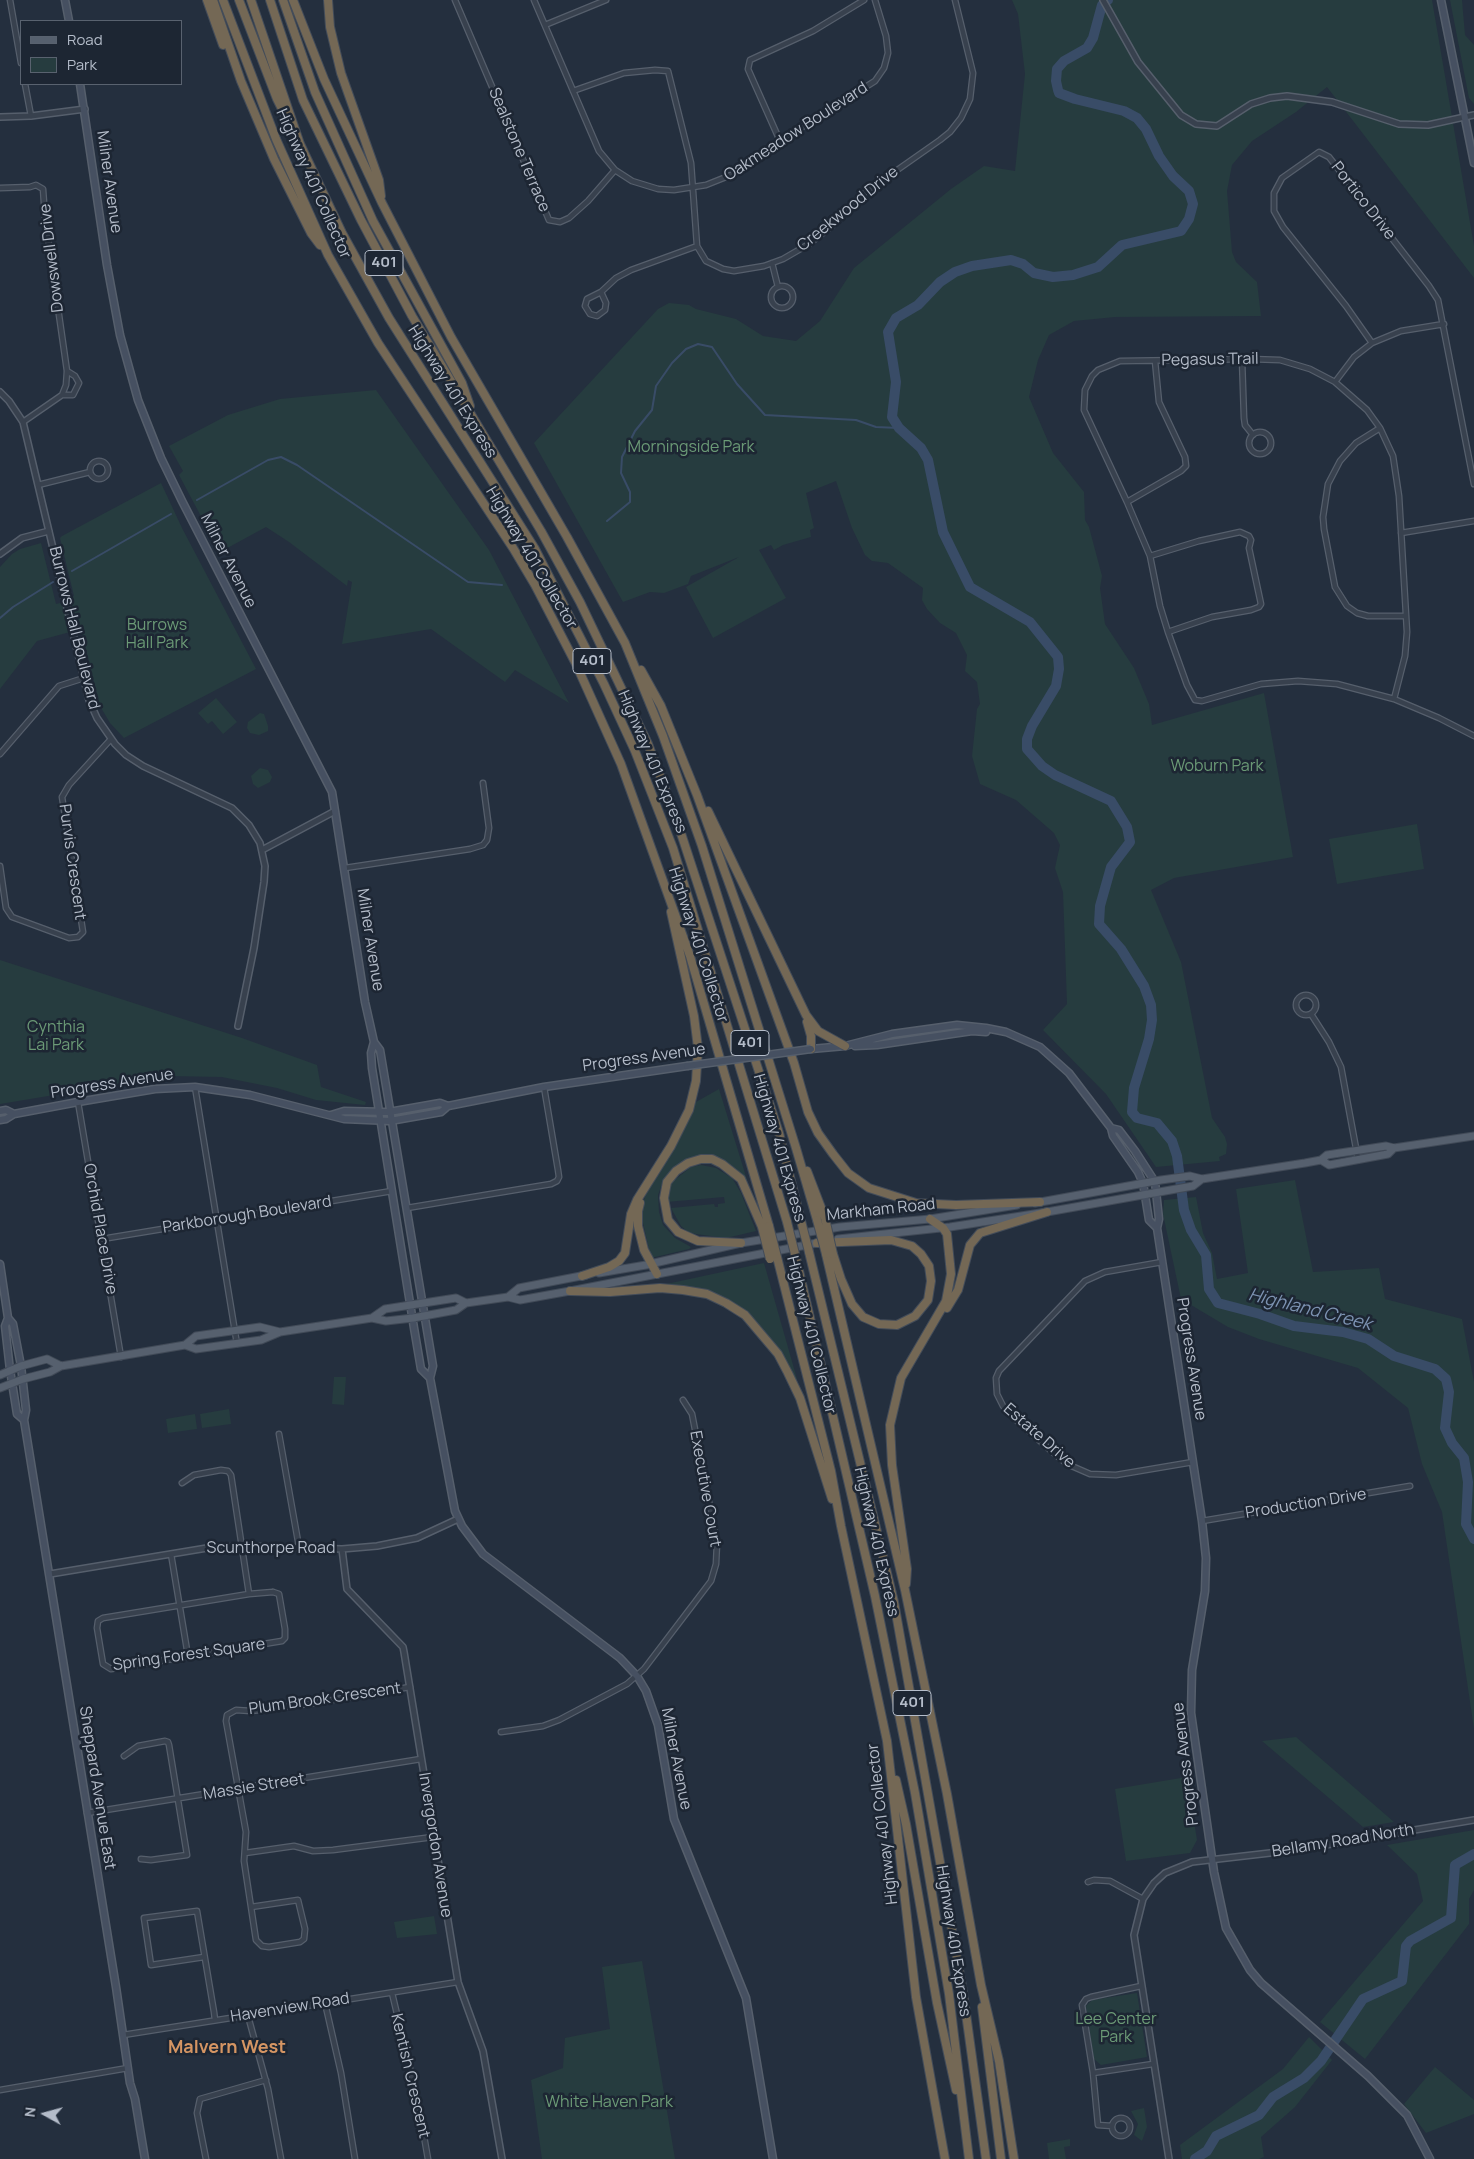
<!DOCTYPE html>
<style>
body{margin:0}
#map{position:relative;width:1474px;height:2159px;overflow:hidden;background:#242f3e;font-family:Manrope,sans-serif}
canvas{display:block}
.legend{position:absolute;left:20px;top:20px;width:162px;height:65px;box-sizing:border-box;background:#1d2633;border:1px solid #59626f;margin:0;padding:6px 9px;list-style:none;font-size:15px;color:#b4bcc9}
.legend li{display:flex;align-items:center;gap:10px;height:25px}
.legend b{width:25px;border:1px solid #59626f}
.north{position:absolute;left:20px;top:2089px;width:50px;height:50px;-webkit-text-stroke:4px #1d2633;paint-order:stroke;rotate:277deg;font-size:14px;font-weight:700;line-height:20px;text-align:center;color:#b4bcc9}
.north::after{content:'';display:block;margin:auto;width:18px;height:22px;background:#b4bcc9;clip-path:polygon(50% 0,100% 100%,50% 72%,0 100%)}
</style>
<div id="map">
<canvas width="1474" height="2159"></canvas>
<ul class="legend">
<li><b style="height:6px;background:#56606e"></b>Road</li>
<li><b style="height:14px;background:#263c3f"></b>Park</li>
</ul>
<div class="north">N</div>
</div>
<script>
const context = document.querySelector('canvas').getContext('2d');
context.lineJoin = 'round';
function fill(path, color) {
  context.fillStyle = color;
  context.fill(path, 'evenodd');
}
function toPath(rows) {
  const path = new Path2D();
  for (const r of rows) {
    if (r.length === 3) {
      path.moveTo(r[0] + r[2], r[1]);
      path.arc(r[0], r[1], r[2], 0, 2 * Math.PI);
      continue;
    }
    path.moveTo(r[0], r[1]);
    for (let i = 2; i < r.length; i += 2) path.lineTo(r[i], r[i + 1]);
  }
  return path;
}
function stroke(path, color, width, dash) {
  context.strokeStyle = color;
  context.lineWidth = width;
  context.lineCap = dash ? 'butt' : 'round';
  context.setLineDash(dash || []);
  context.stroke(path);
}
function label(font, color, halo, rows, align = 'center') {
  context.font = font + ' Manrope,sans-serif';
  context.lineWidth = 5;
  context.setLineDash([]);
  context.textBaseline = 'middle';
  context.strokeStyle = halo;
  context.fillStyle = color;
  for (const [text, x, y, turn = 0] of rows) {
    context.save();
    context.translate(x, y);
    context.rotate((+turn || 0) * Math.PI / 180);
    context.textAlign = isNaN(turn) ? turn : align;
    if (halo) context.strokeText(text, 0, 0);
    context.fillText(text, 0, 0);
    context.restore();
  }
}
const green = toPath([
 [1012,0,1432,0,1474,246,1474,278,1327,87,1296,112,1252,141,1232,165,1227,191,1232,252,1236,262,1257,282,1261,316,1115,317,1074,321,1049,335,1038,360,1029,397,1053,453,1084,492,1085,520,1089,527,1102,576,1100,588,1105,624,1134,668,1149,704,1152,725,1264,693,1293,857,1174,878,1151,890,1181,962,1212,1118,1225,1137,1227,1144,1226,1154,1219,1157,1220,1161,1156,1167,1106,1094,1043,1030,1067,1004,1063,892,1055,868,1060,845,1054,833,1016,800,980,784,972,756,977,709,980,704,977,682,965,671,967,655,956,633,940,623,927,609,922,600,923,588,888,563,872,561,865,555,852,528,836,481,806,493,814,528,810,530,811,537,783,545,774,550,771,545,759,550,786,598,713,638,686,587,739,557,691,576,688,584,664,593,650,592,623,602,534,443,658,309,669,303,689,305,696,309,736,319,763,336,796,341,820,321,854,268,951,189,984,166,1015,171,1025,74,1018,14],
 [1450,0,1462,0,1465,35,1474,45,1474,104,1469,98],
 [376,390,489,550,569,703,515,670,505,682,431,629,342,644,352,582,348,580,347,586,289,542,266,527,220,552,179,475,183,471,169,446,228,415,280,399],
 [161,483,182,528,256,669,124,738,110,723,100,706,81,629,37,641,0,689,0,567,12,554,20,549,41,543,56,604,60,603,74,596,60,538,62,536],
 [216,698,237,722,223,734,212,721,208,724,198,713],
 [260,713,264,714,268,726,268,731,259,735,250,733,247,728,248,722],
 [260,768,268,770,272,777,270,782,258,788,253,784,251,776],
 [1417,824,1424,869,1337,884,1329,839],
 [0,960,242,1038,317,1065,321,1087,366,1102,365,1105,316,1100,277,1088,222,1077,168,1076,0,1104],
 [719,1089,748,1183,745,1184,726,1164,688,1160,673,1168,663,1181,658,1195,659,1212,663,1225,675,1238,691,1247,689,1249,651,1258,640,1210,648,1189,684,1129,696,1102],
 [701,1165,716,1168,732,1178,741,1193,756,1231,726,1238,696,1234,688,1232,681,1226,671,1208,714,1204,715,1207,718,1207,718,1204,725,1203,724,1197,666,1202,667,1194,672,1182,691,1167],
 [1295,1180,1313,1272,1379,1268,1385,1299,1462,1319,1474,1382,1474,1729,1442,1512,1422,1464,1408,1408,1358,1368,1259,1339,1228,1327,1181,1299,1163,1214,1164,1200,1196,1197,1203,1233,1212,1253,1217,1279,1248,1273,1236,1189],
 [764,1263,797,1379,796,1381,776,1345,751,1316,729,1300,703,1290,657,1286],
 [334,1377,346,1377,344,1405,332,1404],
 [229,1409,231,1424,202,1428,200,1414],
 [195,1414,197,1429,168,1433,166,1419],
 [1296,1737,1394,1822,1363,1827,1262,1741],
 [1187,1777,1197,1840,1190,1853,1126,1861,1115,1789],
 [1474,1830,1474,1890,1469,1899,1469,1924,1365,2059,1320,2022,1423,1901,1417,1874,1387,1845],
 [434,1916,437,1934,397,1938,394,1922],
 [642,1961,675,2159,542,2159,531,2080,563,2068,565,2038,610,2029,602,1967],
 [1137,1993,1147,2057,1101,2065,1094,2059,1086,2006,1092,2000],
 [1309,2037,1332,2060,1295,2107,1261,2137,1264,2157,1259,2159,1182,2159,1180,2145,1283,2069],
 [1435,2067,1474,2100,1474,2114,1426,2133,1404,2104],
 [1144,2108,1147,2127,1142,2141,1134,2135,1138,2124,1131,2111],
 [1070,2139,1070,2146,1064,2147,1066,2159,1049,2159,1047,2143]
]);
const stream = toPath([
 [197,500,268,460,281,457,297,465,468,582,502,585],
 [607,521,630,502,630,492,621,473,622,457,635,431,652,410,656,386,672,363,686,349,698,344,712,347,737,384,765,415,856,420,876,427,899,428],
 [72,571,171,514],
 [0,618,13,607,53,582]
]);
const river = toPath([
 [1108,0,1102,5,1093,38,1087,48,1064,61,1057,69,1056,81,1058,90,1059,93,1075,99,1124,111,1137,118,1146,129,1159,156,1173,176,1189,191,1193,204,1189,219,1181,231,1122,245,1098,267,1073,275,1053,277,1034,273,1023,264,1011,260,972,266,955,272,940,282,918,305,896,318,888,332,896,382,892,417,899,428,921,448,928,460,943,532,970,587,1030,622,1058,657,1059,669,1056,686,1032,726,1027,739,1027,749,1042,766,1055,775,1111,801,1127,827,1130,842,1111,867,1100,906,1099,924,1121,949,1144,986,1151,1005,1152,1020,1149,1039,1134,1088,1132,1112,1137,1118,1157,1123,1172,1141,1177,1156,1184,1210,1191,1230,1206,1255,1209,1289,1218,1303,1260,1314,1294,1326,1343,1332,1368,1339,1394,1356,1435,1369,1446,1379,1449,1392,1445,1428,1452,1443,1464,1458,1468,1482,1466,1524,1474,1539],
 [1195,2159,1207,2151,1216,2136,1259,2115,1273,2097,1304,2078,1321,2061,1363,1999,1402,1981,1406,1946,1410,1941,1451,1918,1455,1865,1474,1854]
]);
const minor = toPath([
 [10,0,21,63],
 [455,0,549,220,560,222,569,218,588,201,615,170],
 [534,0,599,151,615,170,632,181,658,189,674,190,706,185,741,171,780,141,875,81,884,68,888,53,886,36,875,0],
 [545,25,606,0],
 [25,84,31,116],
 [573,91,624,73,655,70,668,71,691,163,697,246,706,261,723,269,734,271,764,266,783,259,809,244,833,225,863,194,940,140,950,132,961,118,970,99,973,73,955,0],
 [780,141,748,69,750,60,813,31,864,0],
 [0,188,30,187,36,185,43,189,45,217,67,371,66,385,62,395,23,422],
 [772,263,778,287],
 [782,297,11],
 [601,292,616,278,631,270,697,246],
 [601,292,606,303,605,310,597,316,590,314,585,306,587,299,601,292],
 [1372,343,1346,306,1283,227,1274,211,1274,193,1282,178,1319,152,1329,157,1429,286,1438,300,1474,484],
 [1242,359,1244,418,1245,425,1253,435],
 [1335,382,1354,357,1372,343,1401,331,1444,324],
 [62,395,73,395,79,383,75,376,67,371],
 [1380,428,1356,443,1340,461,1328,484,1323,517,1324,529,1335,587,1347,606,1357,613,1368,616,1406,616],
 [1260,443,11],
 [99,470,9],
 [38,485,90,472],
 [1127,502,1181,471,1186,466,1185,457,1159,402,1155,361],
 [1401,533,1474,521],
 [1150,556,1199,541,1240,532,1249,536,1251,540,1249,548,1261,604,1259,607,1251,610,1212,617,1168,632],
 [1394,699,1405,656,1407,632,1399,496,1393,456,1380,428,1367,410,1335,382,1310,369,1280,360,1250,359,1120,361,1098,370,1092,376,1085,390,1084,410,1127,502,1150,556,1160,606,1168,632,1187,685,1195,700,1202,701,1261,684,1298,681,1337,684,1394,699,1439,718,1474,736],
 [0,754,59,686,84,678],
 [0,866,6,908,12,917,69,938,78,937,83,932,62,797,69,785,111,739],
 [345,868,470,849,483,845,487,840,489,828,483,783],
 [1306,1005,10],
 [1311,1014,1329,1042,1341,1067,1358,1159],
 [195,1087,237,1344],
 [78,1102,121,1357],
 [407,1208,551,1184,557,1181,559,1177,558,1170,544,1087],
 [102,1239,392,1191],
 [1162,1262,1105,1272,1085,1281,999,1371,996,1378,997,1394,1003,1406,1014,1418,1056,1455,1067,1464,1090,1474,1116,1475,1193,1462],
 [279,1434,299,1547],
 [182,1483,194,1475,221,1470,228,1471,231,1475,249,1594],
 [1202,1521,1410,1486],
 [171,1554,188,1656],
 [273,1592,279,1594,285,1629,285,1638,282,1641,111,1669,103,1664,97,1628,98,1621,103,1618,249,1594,273,1592],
 [501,1732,543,1726,559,1720,627,1684,644,1669,711,1581,716,1564,717,1543,692,1414,683,1400],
 [124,1756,138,1746,165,1741,168,1742,169,1745,187,1855,151,1860,141,1859],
 [87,1813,421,1759],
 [245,1853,294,1846,313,1851,333,1850,433,1837],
 [1088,1882,1094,1880,1110,1881,1143,1899],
 [251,1907,298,1900,305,1929,304,1939,300,1942,269,1947,262,1946,256,1940,244,1861,246,1832,226,1721,227,1715,236,1710,251,1711,308,1704,410,1687],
 [204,1957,151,1965,144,1918,197,1911,214,2012,215,2020],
 [392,1993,418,2102,428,2159],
 [325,2003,341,2073,355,2159],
 [248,2016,268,2089,281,2159],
 [123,2035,458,1982],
 [1093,2073,1153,2064],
 [0,2090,128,2068],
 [1121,2127,9],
 [1112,2126,1098,2125,1093,2073,1082,2005,1086,1999,1091,1997,1141,1986],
 [206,2159,197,2113,200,2099,266,2080]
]);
const tertiary = toPath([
 [1103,0,1138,62,1181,115,1196,124,1217,126,1251,104,1270,98,1287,96,1332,102,1399,124,1428,125,1474,115],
 [0,117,31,116,85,109],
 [0,392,9,401,23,422,89,700,97,718,115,744,126,755,143,766,232,808,249,825,260,843,265,866,264,882,254,948,238,1026],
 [0,554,22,538,49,531],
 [262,850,335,811],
 [342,1549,347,1589,403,1647,404,1652,458,1982,483,2051,502,2159],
 [50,1574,207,1548,242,1546,342,1549,377,1546,417,1538,458,1519],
 [1169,2159,1134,1935,1143,1899,1154,1883,1165,1873,1192,1862,1296,1850,1474,1820]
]);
const secondary = toPath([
 [65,0,69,21],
 [1441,0,1474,163],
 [80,84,107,265,120,335,138,400,161,458,182,501,332,792,365,1002,374,1042,371,1053,372,1068,414,1328,421,1369,430,1378],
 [374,1042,380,1050,433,1366,430,1378,455,1511,462,1526,483,1554,620,1658,637,1676,646,1691,658,1725,674,1819,746,1998,773,2159],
 [845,1046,892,1034,957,1025,986,1028,1006,1032,1040,1047,1069,1073,1111,1128,1113,1136,1138,1172,1143,1183,1149,1220,1157,1228],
 [855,1046,877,1045,972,1031,986,1032],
 [811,1049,845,1046],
 [0,1111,6,1110,14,1114],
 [331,1115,344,1111,389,1112,440,1103,448,1106],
 [0,1120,6,1119,14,1114,78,1102,155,1089,195,1087,250,1095,344,1119,390,1121,441,1112,448,1106,544,1087,687,1066],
 [1111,1128,1119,1130,1135,1151,1155,1182,1159,1219,1157,1228,1202,1521,1206,1558,1205,1591,1192,1670,1191,1713,1214,1872,1226,1928,1250,1970,1261,1983,1368,2076,1407,2115,1430,2159],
 [0,1264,8,1318,13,1324,21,1366,26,1410,24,1420,116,1987,130,2083,135,2099,145,2159],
 [8,1318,5,1326,10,1370,17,1414,24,1420]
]);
const primary = toPath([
 [1321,1160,1329,1165,1388,1154,1394,1148],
 [1035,1203,1161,1180,1190,1176,1202,1179,1305,1163,1321,1160,1327,1155,1386,1146,1394,1148,1474,1136],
 [838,1239,950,1227,1047,1212,1193,1186,1202,1179],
 [599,1273,646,1265,741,1243,840,1227,930,1219,1017,1205],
 [508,1297,519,1288,586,1275],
 [372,1318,385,1309,456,1298,466,1303],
 [185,1345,196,1349,261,1340,280,1332,372,1318,386,1321,413,1318,456,1310,466,1303,508,1297,520,1300,570,1291,822,1242],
 [0,1375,21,1366,47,1359,61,1366],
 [0,1388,23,1379,50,1372,61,1366,185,1345,196,1336,260,1327,280,1332]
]);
const motorway = toPath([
 [207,0,223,45],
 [213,0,241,81,274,159,311,233,320,245],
 [223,0,276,139,328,255,378,343,513,548,535,585,576,664,621,764,690,956,769,1226],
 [239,0,277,99,288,121],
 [251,0,300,144,342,233,389,318,535,549,604,684,635,751,673,848,787,1222],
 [270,0,303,100,361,220,412,316,541,531,580,602,648,744,676,818,779,1133,801,1221],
 [283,0,315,92,373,221,462,383,470,406],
 [293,0,324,79,382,203,451,337,567,537,625,643,663,736,702,846,796,1148,817,1220],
 [328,0,330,27,341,73,379,180,381,196],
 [641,670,661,706,697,795,794,1063,808,1112,818,1133,833,1154,848,1173,869,1188,916,1203,956,1205,1040,1202],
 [708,811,806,1015,818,1031,845,1046],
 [807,1022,811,1036,811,1049],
 [807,1171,825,1218],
 [640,1203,638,1211,638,1226,644,1250,657,1274],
 [741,1243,698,1241,678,1232,668,1220,664,1198,667,1182,676,1171,688,1163,701,1159,712,1159,722,1164,741,1179,762,1227],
 [817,1243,891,1240,912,1246,921,1254,929,1266,931,1281,928,1300,915,1316,897,1325,879,1324,863,1317,852,1304,841,1279,833,1254],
 [809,1252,894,1602,963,1992,986,2159],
 [795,1254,875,1596,915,1793,949,1994,969,2159],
 [826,1254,905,1590,947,1794,981,1985,999,2061,1014,2159],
 [777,1257,831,1471,841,1526,887,1741,916,1997,945,2159],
 [582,1276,609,1267,619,1261,625,1253,631,1214,637,1200,671,1146,689,1110,696,1081,698,1048,694,1016,671,912],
 [570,1291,610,1292,660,1288,683,1290,707,1294,726,1303,745,1315,778,1354,788,1373,800,1398,832,1499],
 [947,1308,958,1290,970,1245,980,1233,1047,1212],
 [906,1584,907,1569,892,1465,890,1425,901,1378,946,1301,951,1274,947,1234,943,1228,930,1219],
 [896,1780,906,1824,937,2003,956,2090],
 [982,2007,1001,2159]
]);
const secondaryBridge = toPath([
 [687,1066,811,1049]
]);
const motorwayBridge = toPath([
 [825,1218,833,1254],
 [817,1220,826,1254],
 [801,1221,809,1252],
 [787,1222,795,1254],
 [769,1226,777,1257],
 [762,1227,770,1259]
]);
const shields = [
 [384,263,38],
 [592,661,38],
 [750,1043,38],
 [912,1703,38]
];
const shieldNames = [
 ["401",384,263],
 ["401",592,661],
 ["401",750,1043],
 ["401",912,1703]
];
const streetNames = [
 ["Oakmeadow Boulevard",796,132,-33],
 ["Sealstone Terrace",519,150,67],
 ["Milner Avenue",109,182,82],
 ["Highway 401 Collector",313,184,66],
 ["Portico Drive",1363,201,52],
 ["Creekwood Drive",848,209,-39],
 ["Dowswell Drive",52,258,-97],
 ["Pegasus Trail",1210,360,-1],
 ["Highway 401 Express",452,392,58],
 ["Highway 401 Collector",531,558,59],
 ["Milner Avenue",228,561,63],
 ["Burrows Hall Boulevard",74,628,76],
 ["Highway 401 Express",652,762,67],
 ["Purvis Crescent",72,862,82],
 ["Milner Avenue",370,940,81],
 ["Highway 401 Collector",698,945,72],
 ["Progress Avenue",644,1058,-8],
 ["Progress Avenue",112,1084,-9],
 ["Highway 401 Express",779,1148,74],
 ["Markham Road",881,1210,-6],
 ["Parkborough Boulevard",247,1215,-9],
 ["Orchid Place Drive",100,1229,80],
 ["Highway 401 Collector",811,1335,76],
 ["Progress Avenue",1191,1359,81],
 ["Estate Drive",1039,1436,41],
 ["Executive Court",705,1489,80],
 ["Production Drive",1306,1504,-9],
 ["Highway 401 Express",876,1542,77],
 ["Scunthorpe Road",271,1549],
 ["Spring Forest Square",189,1655,-8],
 ["Plum Brook Crescent",325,1699,-8],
 ["Milner Avenue",676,1759,79],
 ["Progress Avenue",1186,1764,-97],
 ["Massie Street",254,1787,-9],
 ["Sheppard Avenue East",97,1788,81],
 ["Highway 401 Collector",883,1824,-97],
 ["Bellamy Road North",1343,1841,-9],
 ["Invergordon Avenue",435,1845,81],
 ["Highway 401 Express",953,1941,81],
 ["Havenview Road",290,2008,-9],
 ["Kentish Crescent",410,2076,77]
];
const parkNames = [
 ["Morningside Park",691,448],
 ["Burrows",157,626],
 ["Hall Park",157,644],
 ["Woburn Park",1217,767],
 ["Cynthia",56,1028],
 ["Lai Park",56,1046],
 ["Lee Center",1116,2020],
 ["Park",1116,2038],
 ["White Haven Park",609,2103]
];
const waterNames = [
 ["Highland Creek",1310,1310,14]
];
const neighbourhoodNames = [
 ["Malvern West",227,2048]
];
fill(green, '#263c3f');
stroke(stream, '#394c67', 2);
stroke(river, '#394c67', 10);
stroke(minor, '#565f6c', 7);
stroke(tertiary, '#565f6c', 8);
stroke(secondary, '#565f6c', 9);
stroke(primary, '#414a57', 9);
stroke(motorway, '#434c59', 10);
stroke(minor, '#38414e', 4.5);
stroke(tertiary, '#38414e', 5);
stroke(secondary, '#465061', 6);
stroke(primary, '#56606e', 7);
stroke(motorway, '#746855', 8);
stroke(secondaryBridge, '#565f6c', 9, []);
stroke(motorwayBridge, '#434c59', 10, []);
stroke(secondaryBridge, '#465061', 6);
stroke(motorwayBridge, '#746855', 8);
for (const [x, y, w] of shields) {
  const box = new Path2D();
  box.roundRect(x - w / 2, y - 12.5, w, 25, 4);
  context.fillStyle = '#1d2633';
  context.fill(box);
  stroke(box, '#b4bcc9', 1);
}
label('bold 15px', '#b4bcc9', null, shieldNames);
label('16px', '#b4bcc9', '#1d2633', streetNames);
label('16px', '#6b9a76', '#1d2633', parkNames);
label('italic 18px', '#7c92b1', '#1d2633', waterNames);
label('bold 18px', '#d59563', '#1d2633', neighbourhoodNames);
</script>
